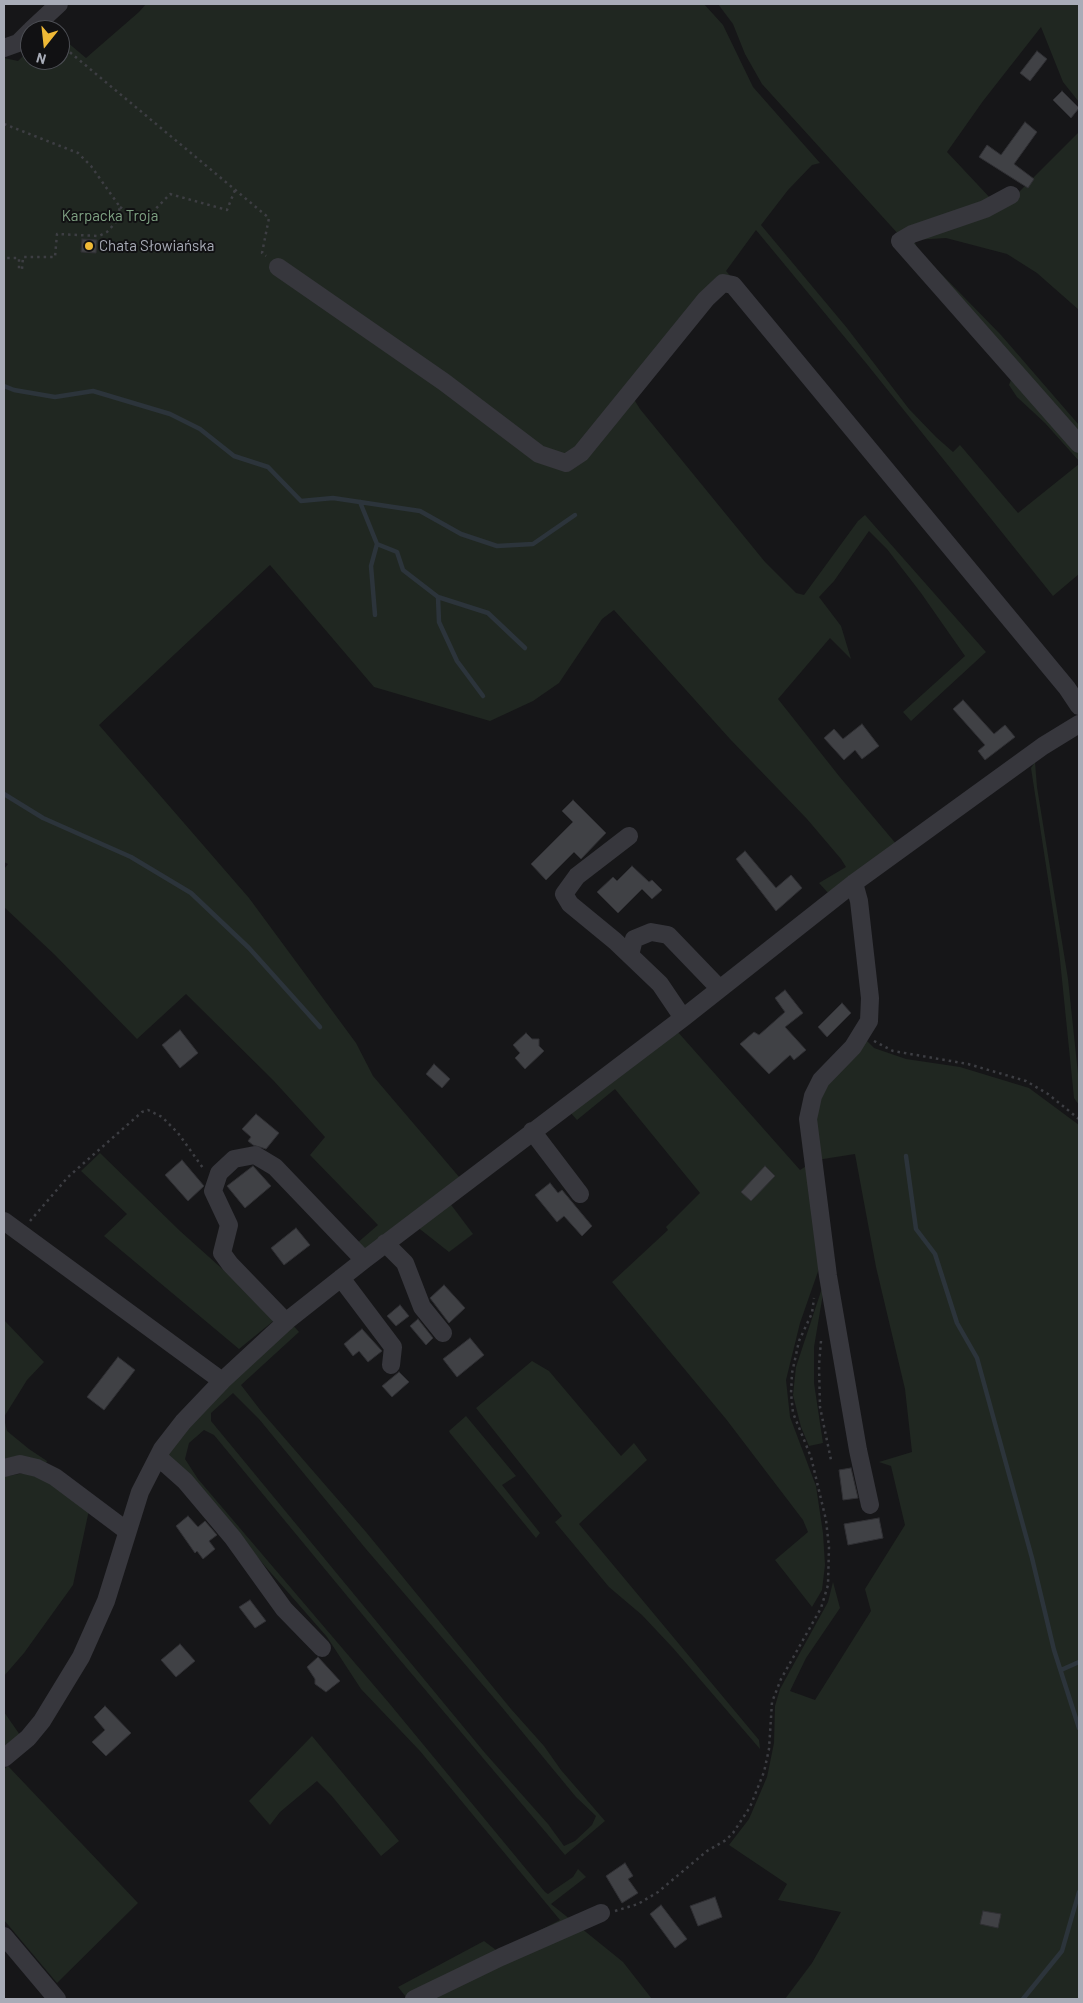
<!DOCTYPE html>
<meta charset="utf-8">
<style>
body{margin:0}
#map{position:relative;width:1083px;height:2003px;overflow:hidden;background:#161618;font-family:Barlow,sans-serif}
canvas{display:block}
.frame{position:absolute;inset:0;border:5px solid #a8acb7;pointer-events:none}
.north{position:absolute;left:20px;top:20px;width:50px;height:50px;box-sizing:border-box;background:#111113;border:1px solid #4d4f55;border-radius:50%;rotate:196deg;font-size:14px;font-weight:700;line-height:20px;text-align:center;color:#a8acb7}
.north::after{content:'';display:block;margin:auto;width:18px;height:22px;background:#efb936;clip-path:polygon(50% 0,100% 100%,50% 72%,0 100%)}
</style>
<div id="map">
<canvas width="1083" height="2003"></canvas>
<div class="frame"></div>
<div class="north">N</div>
</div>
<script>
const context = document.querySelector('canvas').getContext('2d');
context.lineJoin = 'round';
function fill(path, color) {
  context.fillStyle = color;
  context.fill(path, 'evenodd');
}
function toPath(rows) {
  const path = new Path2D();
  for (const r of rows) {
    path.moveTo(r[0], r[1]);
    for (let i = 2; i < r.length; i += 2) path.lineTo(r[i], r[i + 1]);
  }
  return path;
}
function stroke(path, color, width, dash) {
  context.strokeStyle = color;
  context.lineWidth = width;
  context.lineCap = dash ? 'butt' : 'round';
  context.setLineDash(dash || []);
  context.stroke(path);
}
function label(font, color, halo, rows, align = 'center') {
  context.font = font + ' Barlow,sans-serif';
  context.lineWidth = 4;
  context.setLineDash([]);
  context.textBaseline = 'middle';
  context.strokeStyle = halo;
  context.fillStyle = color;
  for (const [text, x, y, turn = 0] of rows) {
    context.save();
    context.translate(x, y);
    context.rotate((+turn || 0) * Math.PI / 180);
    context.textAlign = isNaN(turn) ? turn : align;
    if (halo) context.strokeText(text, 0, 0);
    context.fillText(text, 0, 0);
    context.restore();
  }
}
const green = toPath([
 [146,4,704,4,723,25,753,87,820,163,812,165,788,190,761,225,847,328,909,409,936,437,953,452,960,445,1018,513,1079,464,1079,574,1053,596,866,363,756,230,726,271,736,282,728,279,637,390,635,401,640,409,765,562,796,593,804,595,858,521,865,515,986,652,911,721,903,712,965,656,921,593,887,549,869,531,834,581,819,597,841,626,851,659,830,638,778,699,839,776,897,845,830,895,819,883,846,867,841,859,807,819,730,739,614,610,602,619,559,683,533,701,490,721,374,687,270,565,99,725,249,898,356,1043,373,1076,460,1178,365,1250,356,1244,378,1225,310,1155,325,1137,273,1080,186,994,137,1039,55,955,4,907,4,869,8,864,4,862,4,58,18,61,30,49,30,60,60,60,60,36,86,58,139,12],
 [718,4,1079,4,1079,102,1063,82,1041,27,983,101,947,152,993,201,900,236,762,84,745,54,733,24],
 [1079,132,1079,310,1037,273,1007,254,946,238,914,240,918,250,1001,335,1079,425,1079,437,912,251,914,240,1002,209],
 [1012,377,1079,448,1079,461,1045,423,1017,397,1009,385],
 [1035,762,1037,787,1068,979,1079,1083,1079,1105,1074,1098,1059,950,1031,768],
 [677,1031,800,1170,808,1165,822,1260,800,1323,786,1380,790,1417,816,1486,823,1533,825,1565,822,1590,812,1607,775,1560,808,1532,803,1520,726,1419,612,1282,668,1230,666,1227,700,1193,615,1089,577,1120,569,1111],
 [866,1040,874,1048,906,1059,960,1067,1029,1088,1079,1125,1079,1999,785,1999,812,1963,841,1912,778,1900,787,1884,729,1845,749,1819,767,1777,774,1743,775,1706,780,1689,828,1602,833,1582,840,1608,806,1658,790,1691,815,1700,871,1611,865,1589,905,1525,891,1466,879,1462,912,1452,905,1389,876,1267,855,1154,817,1160,816,1108,820,1091],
 [100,1153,180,1231,277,1318,239,1349,104,1236,127,1214,81,1171],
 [449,1202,473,1234,449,1252,416,1226],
 [826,1276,814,1347,814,1383,823,1443,809,1446,801,1427,793,1395,796,1367],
 [4,1320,44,1362,27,1380,4,1417],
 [292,1324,299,1332,241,1385,261,1411,366,1532,511,1709,544,1746,561,1770,605,1821,565,1855,400,1660,214,1435,204,1430,189,1443,185,1459,198,1479,389,1703,545,1892,548,1894,573,1877,578,1869,586,1877,551,1904,571,1920,406,1997,398,1987,484,1941,496,1950,501,1950,560,1920,420,1751,361,1689,327,1637,167,1454,182,1431],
 [233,1393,259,1419,366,1549,500,1705,576,1797,596,1816,592,1825,575,1841,564,1846,548,1824,485,1753,211,1421,211,1413],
 [532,1361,549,1371,621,1456,634,1443,647,1460,579,1524,759,1740,760,1749,673,1648,642,1615,609,1587,555,1522,562,1516,476,1408],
 [466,1416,516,1476,502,1485,540,1533,536,1538,450,1433,449,1431],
 [4,1418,7,1431,29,1449,47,1461,45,1466,4,1464],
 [4,1469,8,1476,30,1472,58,1483,89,1510,73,1585,24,1653,4,1676],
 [4,1712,20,1735,4,1749],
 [312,1736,399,1841,381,1856,331,1795,317,1781,280,1812,270,1825,249,1801],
 [8,1766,138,1903,57,1983,4,1920,4,1769],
 [581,1928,623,1962,652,1999,426,1999]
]);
const stream = toPath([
 [4,386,14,390,55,397,93,391,170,414,200,429,234,456,268,467,301,501,333,498,420,511,461,534,497,546,533,544,575,515],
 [360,502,377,544,397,552,403,570,438,597,488,613,525,648],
 [438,597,439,622,457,661,483,696],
 [375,615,371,566,377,544],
 [4,794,43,818,131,857,191,893,249,948,320,1027],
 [906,1156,916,1229,935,1254,957,1323,977,1358,1032,1558,1054,1650,1079,1728],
 [1061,1670,1079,1662],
 [1023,1999,1062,1951,1079,1892]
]);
const building = toPath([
 [1037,51,1047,59,1030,81,1020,73,1037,51],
 [1062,91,1079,108,1071,118,1053,100,1062,91],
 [1025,122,1037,132,1014,164,1034,179,1028,188,979,157,987,145,1001,155,1025,122],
 [82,239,97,240,96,253,81,252,82,239],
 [963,700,994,734,1005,725,1015,737,985,760,978,751,985,745,953,709,963,700],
 [862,724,879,746,862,759,855,750,844,760,824,738,834,729,843,739,862,724],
 [573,800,606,833,581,859,574,852,546,880,531,864,573,822,562,811,573,800],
 [745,851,776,888,791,875,802,888,776,911,736,859,745,851],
 [632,866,649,882,652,880,662,890,652,899,642,889,618,913,597,892,613,877,617,881,632,866],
 [785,990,803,1013,785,1027,806,1050,794,1060,790,1055,769,1074,740,1044,754,1032,759,1035,785,1012,775,998,785,990],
 [842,1003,851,1013,827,1037,818,1027,842,1003],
 [180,1030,198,1053,180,1068,162,1045,180,1030],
 [526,1033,532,1039,539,1039,539,1046,544,1051,525,1069,515,1058,520,1053,513,1045,526,1033],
 [434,1064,450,1079,442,1088,426,1074,434,1064],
 [256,1114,279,1133,266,1149,253,1145,248,1141,251,1137,242,1129,256,1114],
 [182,1160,204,1186,188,1201,165,1175,182,1160],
 [253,1166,271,1186,245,1208,227,1186,253,1166],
 [765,1166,775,1176,751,1201,741,1192,765,1166],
 [550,1183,558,1193,562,1190,592,1226,582,1236,564,1216,557,1222,535,1195,550,1183],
 [296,1228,310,1245,284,1265,271,1248,296,1228],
 [444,1285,465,1308,449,1323,430,1298,444,1285],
 [400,1305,409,1316,396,1326,387,1316,400,1305],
 [418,1319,433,1338,426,1345,410,1326,418,1319],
 [362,1329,382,1351,368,1362,359,1351,353,1356,344,1344,362,1329],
 [470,1338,484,1355,457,1377,443,1359,470,1338],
 [118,1357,135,1370,104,1410,87,1397,118,1357],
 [399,1372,409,1382,392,1397,382,1386,399,1372],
 [851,1468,858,1498,843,1500,839,1470,851,1468],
 [188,1516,198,1527,205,1521,217,1535,209,1541,215,1549,203,1559,197,1551,195,1553,176,1526,188,1516],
 [879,1518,883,1538,848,1545,844,1524,879,1518],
 [250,1600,266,1621,255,1628,239,1607,250,1600],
 [180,1644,195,1661,176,1677,161,1660,180,1644],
 [318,1657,340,1681,326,1692,315,1684,315,1679,307,1667,318,1657],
 [105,1706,131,1733,106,1756,92,1742,105,1730,94,1717,105,1706],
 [625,1863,633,1876,628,1879,638,1893,622,1903,606,1876,625,1863],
 [715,1897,722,1917,698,1926,690,1906,715,1897],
 [661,1905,687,1939,675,1948,650,1914,661,1905],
 [983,1911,1001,1914,998,1928,980,1924,983,1911]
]);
const path = toPath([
 [60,44,269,218,262,253,266,256],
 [4,124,78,153,91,166,120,207,116,222,107,232,99,236,57,234,55,257,23,257,22,269,19,269,19,258,4,258],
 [120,207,144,221,170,194,227,210,235,190],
 [874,1041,893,1051,968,1064,1026,1081,1048,1094,1079,1119],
 [30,1221,68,1177,142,1112,148,1110,162,1117,178,1133,203,1168],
 [821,1341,819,1365,820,1407,831,1460],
 [615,1911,638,1904,658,1892,707,1851,726,1840,733,1833,750,1807,764,1772,769,1749,772,1702,781,1679,821,1608,828,1585,829,1547,826,1520,811,1457,793,1413,791,1393,792,1373,799,1341,812,1313,814,1298]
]);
const minor = toPath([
 [31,30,59,4],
 [4,48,18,43,30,31],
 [1011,195,985,209,912,234,900,241,1079,444],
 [278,267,444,382,539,454,566,463,581,453,706,299,723,283,733,285,1067,688,1079,706],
 [629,836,577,876,564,894,570,904,615,941,660,984,683,1018],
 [854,883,859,901,870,998,869,1021,853,1047,821,1080,813,1096,808,1119,828,1276,858,1450,870,1505],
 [630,955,634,939,651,932,668,935,719,988],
 [532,1131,580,1194],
 [4,1221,222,1381],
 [385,1243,405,1263,422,1307,443,1333],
 [341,1278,393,1347,391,1365],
 [286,1322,230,1264,222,1253,229,1225,213,1191,219,1173,234,1159,255,1155,275,1167,364,1260],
 [158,1457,185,1481,233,1538,284,1609,322,1648],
 [4,1468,20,1464,37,1468,55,1477,127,1531],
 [4,1758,28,1738,42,1721,81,1657,106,1601,140,1492,162,1449,183,1422,222,1381,288,1320,364,1260,683,1018,854,883,1043,746,1079,724],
 [4,1936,57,1999],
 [414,1999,501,1957,601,1913]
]);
const markers = [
 [89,246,5,"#efb936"]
];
const parkNames = [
 ["Karpacka Troja",110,216]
];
const poiNames = [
 ["Chata Słowiańska",99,246]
];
fill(green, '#202721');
stroke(stream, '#2c343b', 4.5);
fill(building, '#404145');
stroke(building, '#303034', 1);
stroke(path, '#3d3e43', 2.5, [2.5, 4]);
stroke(minor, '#37373d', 18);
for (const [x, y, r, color] of markers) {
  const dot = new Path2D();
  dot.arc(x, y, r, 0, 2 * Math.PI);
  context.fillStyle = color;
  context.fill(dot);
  stroke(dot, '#111113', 2);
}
label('15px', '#7fa283', '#111113', parkNames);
label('15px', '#a8acb7', '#111113', poiNames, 'left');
</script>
